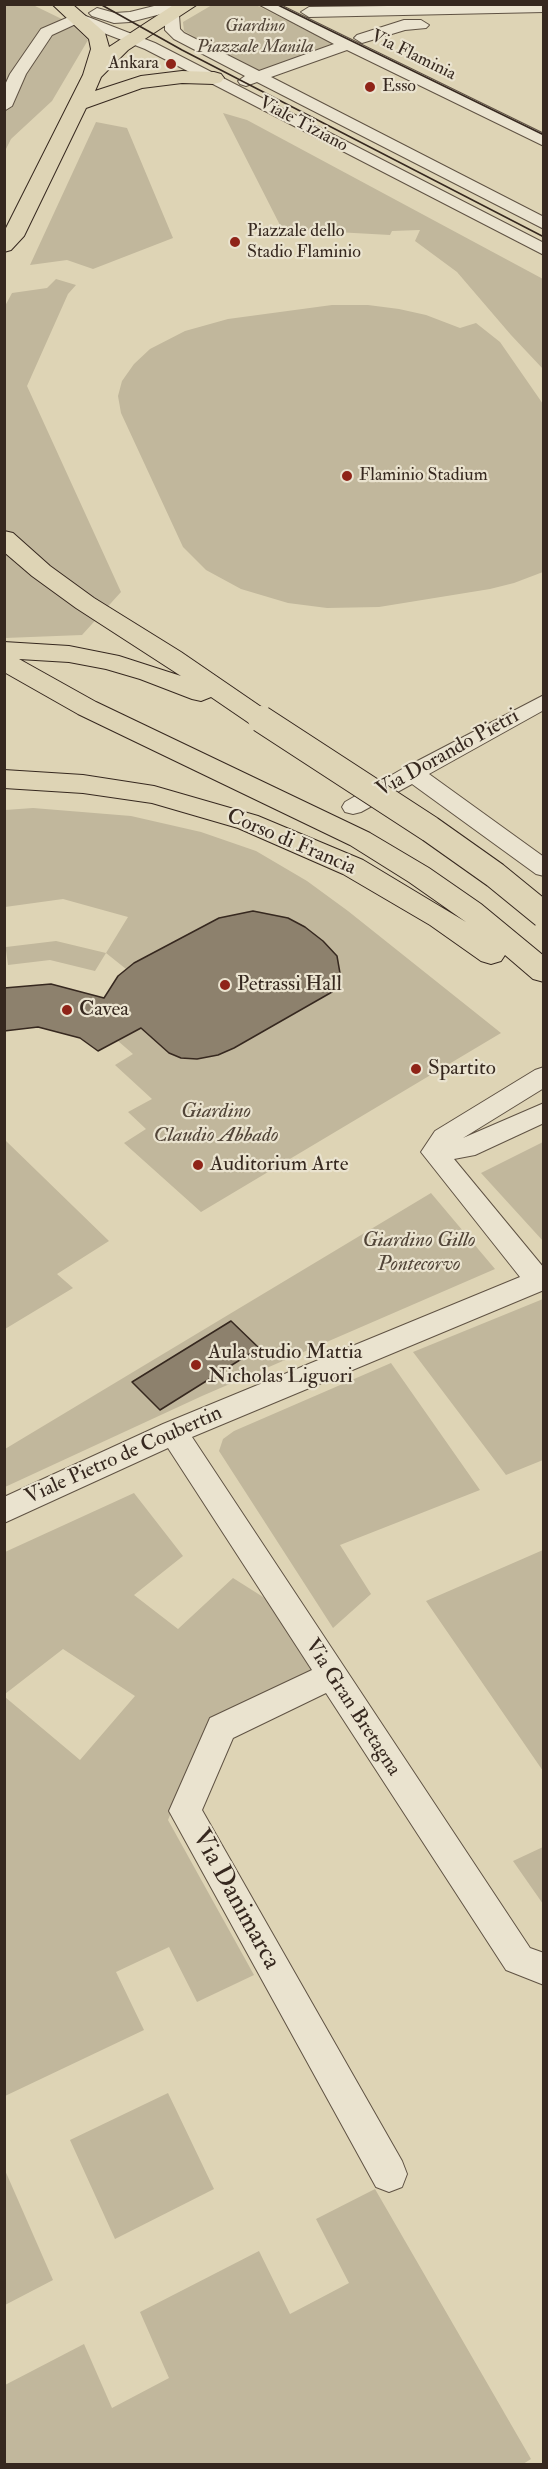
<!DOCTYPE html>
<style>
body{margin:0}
#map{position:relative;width:548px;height:2469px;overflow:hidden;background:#ded4b5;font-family:"IM FELL Double Pica",serif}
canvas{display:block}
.frame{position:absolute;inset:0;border:6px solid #36281f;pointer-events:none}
</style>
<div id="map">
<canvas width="548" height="2469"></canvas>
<div class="frame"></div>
</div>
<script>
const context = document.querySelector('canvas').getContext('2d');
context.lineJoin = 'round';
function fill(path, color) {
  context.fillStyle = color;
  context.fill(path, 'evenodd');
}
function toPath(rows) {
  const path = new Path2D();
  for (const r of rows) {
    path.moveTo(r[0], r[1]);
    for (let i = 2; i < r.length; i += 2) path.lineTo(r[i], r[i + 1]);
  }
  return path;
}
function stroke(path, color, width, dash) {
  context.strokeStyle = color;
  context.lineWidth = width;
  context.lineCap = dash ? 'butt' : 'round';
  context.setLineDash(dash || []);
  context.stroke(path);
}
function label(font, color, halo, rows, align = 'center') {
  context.font = font + ' "IM FELL Double Pica",serif';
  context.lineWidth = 4.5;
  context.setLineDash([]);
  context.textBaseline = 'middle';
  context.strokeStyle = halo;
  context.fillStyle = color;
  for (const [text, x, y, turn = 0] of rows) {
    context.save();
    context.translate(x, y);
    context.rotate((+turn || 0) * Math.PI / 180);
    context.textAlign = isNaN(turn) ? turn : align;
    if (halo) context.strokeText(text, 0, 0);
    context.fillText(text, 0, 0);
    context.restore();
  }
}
const green = toPath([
 [5,5,33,5,70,23,88,40,52,101,11,139,5,151],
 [212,5,256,5,334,44,255,72,184,31,183,22],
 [223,113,247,120,543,279,543,369,511,335,457,272,415,241,420,230,392,231,390,235,282,229],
 [96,122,127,128,173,238,93,269,67,260,30,265],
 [56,279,76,285,68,294,27,386,121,592,82,635,5,638,5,306,12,293,47,288],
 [332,305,368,305,399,309,426,315,460,328,476,323,500,342,543,404,543,572,514,583,490,589,379,607,327,608,288,603,241,589,206,570,183,547,121,413,118,396,122,381,134,364,150,349,185,331,228,319],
 [33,808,131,816,201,832,256,851,307,881,348,911,501,1033,201,1212,124,1143,146,1129,128,1112,152,1099,115,1065,133,1054,118,1041,141,1028,181,1058,197,1059,218,1055,332,992,341,979,336,956,323,941,305,927,288,918,253,911,220,918,126,969,106,953,95,971,50,960,8,965,5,943,6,947,56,941,106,953,128,917,63,899,5,907,5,810],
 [5,1140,109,1241,57,1274,73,1288,5,1329],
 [543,1142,543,1241,481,1173],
 [431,1193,495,1269,202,1396,5,1487,5,1449],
 [543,1299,543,1460,506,1475,413,1352],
 [391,1363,480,1490,340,1545,371,1594,333,1628,219,1451,223,1439,234,1431],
 [134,1493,183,1556,134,1595,178,1629,233,1578,271,1602,316,1672,210,1718,168,1820,254,1975,197,2002,169,1947,116,1972,144,2030,5,2096,5,1697,80,1760,135,1696,63,1649,5,1694,5,1552],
 [543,1550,543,1771,426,1601],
 [543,1847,543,1904,513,1861],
 [168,2093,214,2189,115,2239,70,2140],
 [4,2168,53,2280,5,2305,4,2305],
 [375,2189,531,2459,523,2464,5,2464,5,2385,84,2344,112,2408,169,2378,140,2312,259,2251,290,2314,349,2283,316,2219]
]);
const building = toPath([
 [253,911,288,918,305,927,323,941,337,956,341,979,332,992,234,1048,218,1055,197,1059,181,1058,169,1053,141,1028,98,1051,80,1038,38,1027,4,1031,4,988,51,984,104,998,118,976,134,963,219,918,253,911],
 [231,1321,259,1348,160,1410,132,1382,231,1321]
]);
const minor = toPath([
 [162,4,189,4,187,7,173,11,179,15,180,29,184,33,259,71,334,44,258,4,278,4,544,134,544,146,347,50,271,77,544,217,544,229,257,82,246,86,240,84,238,81,245,76,174,39,165,30,165,13,130,22,114,23,92,16,89,13,97,8,115,13,130,12,162,4],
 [544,4,544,12,309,17,301,12,309,7,544,4],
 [78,13,155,43,544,243,544,255,145,49,78,23,52,35,26,74,12,106,4,111,4,87,10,74,41,29,78,13],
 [404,20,421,20,429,25,426,28,405,30,362,43,354,38,357,35,404,20],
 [544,695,544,710,429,774,544,857,544,876,536,874,412,784,361,812,353,814,345,812,342,807,345,802,404,768,544,695],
 [544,1067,544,1088,463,1138,544,1103,544,1123,475,1155,454,1159,544,1268,544,1290,192,1437,530,1948,544,1953,544,1985,506,1970,326,1693,233,1738,202,1810,402,2161,407,2174,402,2187,389,2192,376,2187,169,1811,210,1718,312,1670,168,1448,4,1523,4,1497,163,1424,520,1277,421,1152,435,1131,535,1070,544,1067]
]);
const major = toPath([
 [52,4,72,4,105,33,109,47,175,4,198,4,128,50,101,77,95,91,141,76,182,71,214,72,221,74,224,78,221,82,214,84,182,83,142,88,86,108,24,236,11,250,4,252,4,232,83,75,91,49,89,39,52,4],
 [4,531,13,533,50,566,94,598,181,652,270,713,274,719,270,725,261,727,252,725,211,697,201,701,192,699,140,679,106,669,69,662,19,659,96,702,370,833,429,868,481,904,544,956,544,982,533,979,505,955,501,961,491,964,481,961,430,925,343,874,238,828,152,803,83,793,4,788,4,770,83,775,154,786,258,816,363,860,466,922,409,882,350,845,78,714,4,672,4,642,69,646,119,656,181,676,76,608,32,576,4,552,4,531]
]);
const tram = toPath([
 [100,4,182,50,544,237],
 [276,4,544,135]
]);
const majorBridge = toPath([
 [261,719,430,829,495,875,544,915]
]);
const markers = [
 [171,64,6,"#8f2418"],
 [370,87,6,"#8f2418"],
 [235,242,6,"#8f2418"],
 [347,476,6,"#8f2418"],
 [225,985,6,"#8f2418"],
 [67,1010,6,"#8f2418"],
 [416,1069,6,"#8f2418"],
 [198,1165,6,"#8f2418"],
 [196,1365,6,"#8f2418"]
];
const farParknames = [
 ["Giardino",255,27],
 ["Piazzale Manila",255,48]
];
const farStreetnames = [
 ["Via Flaminia",413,56,26],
 ["Viale Tiziano",303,125,28]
];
const farPoinames = [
 ["Ankara",159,64,"right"],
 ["Esso",382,87],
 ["Piazzale dello",247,232],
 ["Stadio Flaminio",247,253],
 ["Flaminio Stadium",359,476]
];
const streetNames = [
 ["Via Dorando Pietri",448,754,-29],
 ["Corso di Francia",291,843,23],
 ["Viale Pietro de Coubertin",124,1456,-24],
 ["Via Gran Bretagna",352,1708,57]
];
const poiNames = [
 ["Petrassi Hall",237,985],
 ["Cavea",79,1010],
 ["Spartito",428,1069],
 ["Auditorium Arte",210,1165],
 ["Aula studio Mattia",208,1353],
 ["Nicholas Liguori",208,1377]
];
const parkNames = [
 ["Giardino",216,1112],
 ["Claudio Abbado",216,1136],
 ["Giardino Gillo",419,1241],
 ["Pontecorvo",419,1265]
];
const nearStreetnames = [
 ["Via Danimarca",235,1900,61]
];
fill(green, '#c1b79c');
fill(building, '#8d816d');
stroke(building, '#36281f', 1.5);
stroke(minor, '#605344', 2);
stroke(major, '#36281f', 2);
fill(minor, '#eae3cf');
fill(major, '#ded4b5');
stroke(tram, '#36281f', 1.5);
stroke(majorBridge, '#36281f', 28, []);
stroke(majorBridge, '#ded4b5', 26);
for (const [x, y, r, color] of markers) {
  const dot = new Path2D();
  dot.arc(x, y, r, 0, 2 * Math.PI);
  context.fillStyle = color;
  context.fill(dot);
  stroke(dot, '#eae3cf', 2);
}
label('italic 18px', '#524538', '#eae3cf', farParknames);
label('18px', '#36281f', '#eae3cf', farStreetnames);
label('18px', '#36281f', '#eae3cf', farPoinames, 'left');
label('21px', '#36281f', '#eae3cf', streetNames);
label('21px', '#36281f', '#eae3cf', poiNames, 'left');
label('italic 21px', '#524538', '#eae3cf', parkNames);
label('26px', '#36281f', '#eae3cf', nearStreetnames);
</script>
